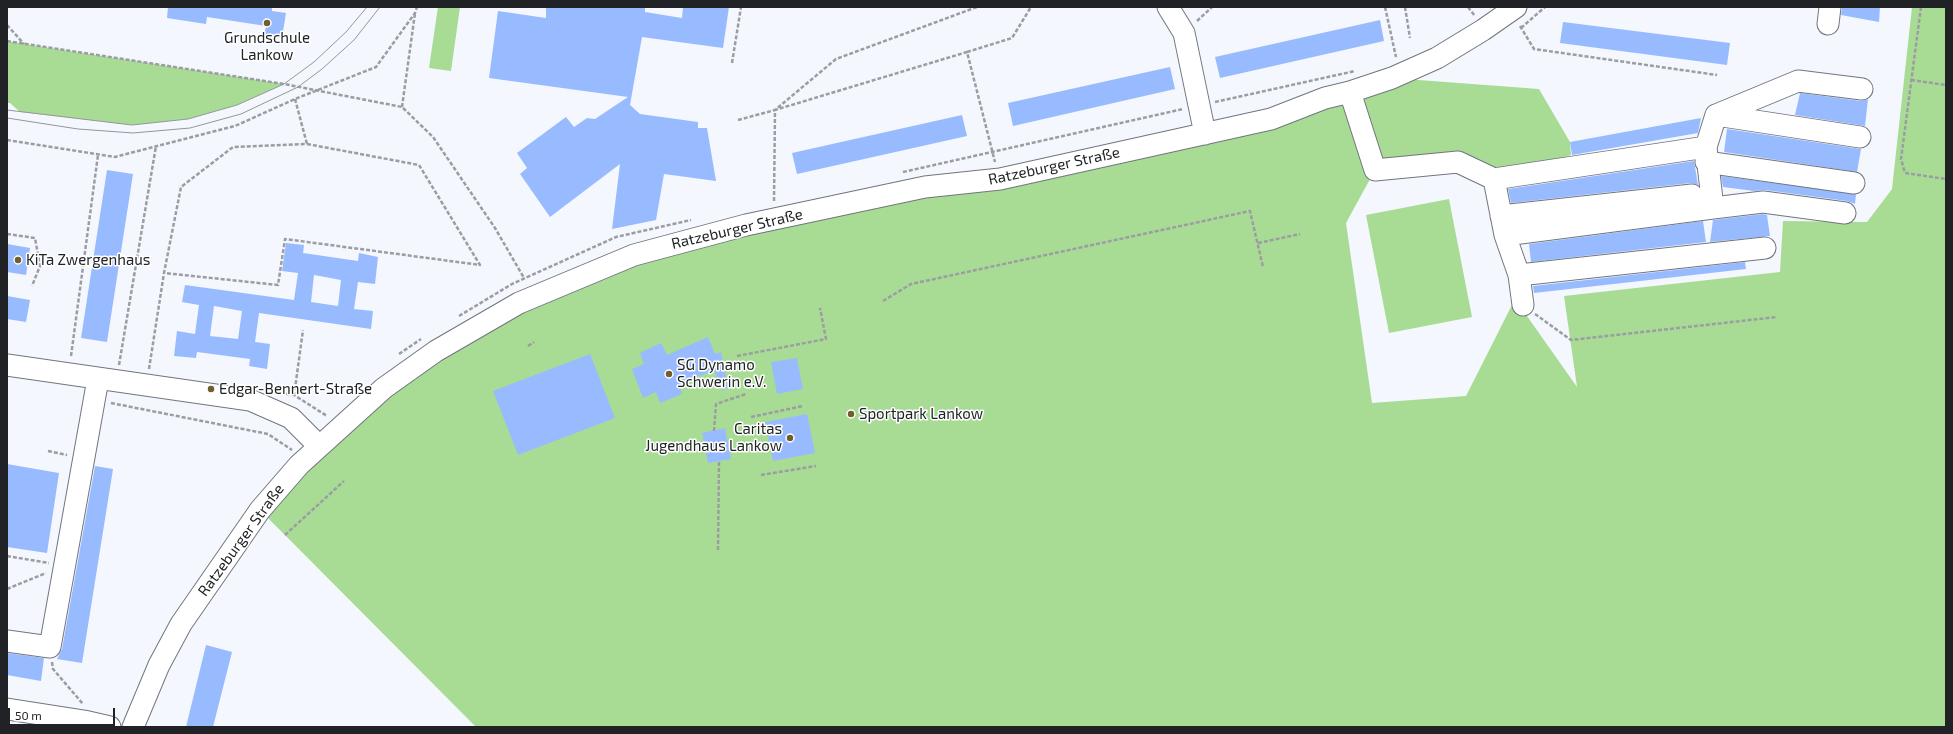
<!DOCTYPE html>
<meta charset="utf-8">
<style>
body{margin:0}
#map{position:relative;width:1953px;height:734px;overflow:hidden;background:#f4f7fd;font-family:"Exo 2",sans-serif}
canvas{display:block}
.frame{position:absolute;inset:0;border:8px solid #202225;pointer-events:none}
.scale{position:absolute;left:8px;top:708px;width:107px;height:18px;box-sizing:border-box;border:2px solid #202225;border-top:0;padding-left:5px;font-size:12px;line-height:14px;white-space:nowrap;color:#202225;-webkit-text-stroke:3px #fff;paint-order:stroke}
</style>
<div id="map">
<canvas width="1953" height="734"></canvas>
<div class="frame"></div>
<div class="scale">50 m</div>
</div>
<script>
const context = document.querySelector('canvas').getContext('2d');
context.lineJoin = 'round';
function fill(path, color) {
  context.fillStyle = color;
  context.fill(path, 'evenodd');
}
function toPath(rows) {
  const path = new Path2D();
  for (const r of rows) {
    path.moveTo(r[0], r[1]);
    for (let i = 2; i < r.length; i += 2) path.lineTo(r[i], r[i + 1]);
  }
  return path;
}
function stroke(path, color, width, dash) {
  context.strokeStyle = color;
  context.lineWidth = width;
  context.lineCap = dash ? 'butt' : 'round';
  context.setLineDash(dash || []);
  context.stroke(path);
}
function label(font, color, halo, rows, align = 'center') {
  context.font = font + ' "Exo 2",sans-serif';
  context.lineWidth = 3;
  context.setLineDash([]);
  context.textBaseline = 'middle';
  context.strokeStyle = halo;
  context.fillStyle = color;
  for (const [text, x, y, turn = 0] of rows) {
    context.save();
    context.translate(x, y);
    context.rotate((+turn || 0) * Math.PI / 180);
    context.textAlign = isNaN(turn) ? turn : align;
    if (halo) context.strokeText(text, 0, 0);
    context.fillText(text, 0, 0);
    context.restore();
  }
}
const green = toPath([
 [438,7,460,7,451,71,429,68],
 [1912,7,1946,7,1946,727,476,727,260,510,436,351,634,255,1000,179,1392,78,1539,89,1570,142,1571,155,1494,179,1458,162,1375,170,1346,223,1372,403,1466,396,1515,299,1577,387,1564,296,1780,272,1783,221,1867,222,1892,189],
 [7,41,24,44,284,84,237,105,188,119,132,125,20,112,10,103,7,103],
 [1449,199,1472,317,1389,333,1366,215]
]);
const building = toPath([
 [168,7,272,7,272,11,286,13,282,38,264,36,266,26,207,17,206,24,167,18],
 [546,7,645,7,645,12,682,18,683,7,729,7,723,48,642,37,630,105,640,114,698,122,698,128,707,128,716,181,664,174,656,220,612,229,620,164,550,217,520,174,527,168,517,153,566,117,574,127,587,118,595,119,628,97,489,78,498,11,546,18],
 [1842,7,1880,7,1879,22,1841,15],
 [1380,20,1384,41,1220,78,1215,57],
 [1563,22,1730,43,1727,65,1560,43],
 [1170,67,1175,89,1013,126,1008,103],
 [1800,93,1861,101,1868,99,1865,126,1795,115],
 [962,115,967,136,797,174,792,153],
 [1701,118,1698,133,1572,155,1570,142],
 [1727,129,1861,149,1857,172,1724,152],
 [1694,161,1698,185,1691,183,1511,203,1508,189],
 [107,170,133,174,107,342,81,338],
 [1721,176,1856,194,1855,204,1847,201,1765,190,1754,191,1723,187],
 [1763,214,1767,215,1770,236,1710,242,1713,220],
 [1703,221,1706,242,1531,262,1529,244],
 [286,243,304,245,303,253,358,261,359,253,378,257,375,284,358,282,354,309,373,311,371,329,259,313,255,342,270,344,267,369,249,366,250,359,197,352,196,358,174,356,177,331,195,334,199,305,182,302,185,285,294,300,298,273,282,271],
 [314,275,341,280,338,306,311,302],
 [214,306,242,311,238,339,210,336],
 [7,244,30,248,26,275,7,272],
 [1745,262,1746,269,1534,293,1533,286],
 [7,296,30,300,26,322,7,319],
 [708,337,715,354,721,352,728,388,722,390,714,370,679,384,682,394,660,403,656,392,643,398,632,369,644,364,640,353,661,343,667,355],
 [590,354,615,418,518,455,493,391],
 [797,358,803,389,777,394,771,362],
 [807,414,815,453,773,461,765,422],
 [725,428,731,459,708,463,702,433],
 [7,464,59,473,47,553,7,547],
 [95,466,113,469,82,663,57,659,62,649],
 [206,645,232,652,213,727,186,727],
 [7,653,44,658,41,681,7,675]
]);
const path = toPath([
 [1385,7,1396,57],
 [1405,7,1410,38],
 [1468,7,1475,16],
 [1921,7,1901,159,1905,173,1946,179],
 [1197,21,1212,7],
 [7,25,24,44],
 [1520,26,1534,49,1717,75],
 [1521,28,1545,7],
 [7,41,284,84,402,107,433,137,495,228,524,278],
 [967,52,1012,38,1031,7],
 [732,63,741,7],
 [1911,80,1946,85],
 [295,99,307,144],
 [1215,102,1355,71],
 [402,107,415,13],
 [738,120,775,110,836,59,977,7],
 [7,140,115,157,235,126,295,99,376,67,415,13,417,7],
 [307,144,419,165,480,265,285,239,278,285,164,273,181,187,233,147,307,144],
 [903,172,1183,109],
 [774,201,775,110,967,52,995,162],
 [7,234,35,238,40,266,32,286],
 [1258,243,1300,234],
 [883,301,911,284,1250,211,1263,267],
 [1535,314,1571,340,1777,317],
 [459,316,512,284,616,237,691,220],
 [528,346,534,342],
 [399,354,421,339],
 [71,356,98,155],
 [737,356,826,339,820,308],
 [119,365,156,146],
 [149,369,164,273],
 [280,393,294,395,327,416],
 [294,396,303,330],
 [111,403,268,434,292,450],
 [751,417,803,406],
 [714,431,716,404,746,394],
 [48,451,67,455],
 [761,475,816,466],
 [285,535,344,481],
 [718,550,719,461],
 [7,556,49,563],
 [7,589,46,573],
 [52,662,53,669,83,704]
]);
const minor = toPath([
 [1168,7,1184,33,1205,134],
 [1828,24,1830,7],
 [1350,92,1375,170,1458,162,1494,179],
 [1716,115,1706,147,1713,208,1763,202,1845,213],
 [1860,137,1716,115,1798,81,1862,89],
 [1706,162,1854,183],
 [1501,216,1692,195],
 [1505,235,1713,208],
 [1519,275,1765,248],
 [1523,305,1519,275,1505,235,1494,179,1706,147],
 [7,365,250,400,291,418,319,446],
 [7,641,50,647,98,379],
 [7,709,84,721,110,727],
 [133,727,159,665,181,624,260,510,299,465,384,388,436,351,519,303,634,255,746,225,925,187,1000,179,1271,119,1325,98,1350,92,1392,78,1437,58,1483,30,1516,7]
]);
const tram = toPath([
 [7,110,132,125,188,119,237,105,284,84,314,62,346,32,367,7],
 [7,118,78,129,133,133,190,128,241,114,298,87,322,69,354,40,380,7]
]);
const markers = [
 [267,23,4,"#705f2d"],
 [18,260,4,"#705f2d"],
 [669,374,4,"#705f2d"],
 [211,389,4,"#705f2d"],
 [851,414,4,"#705f2d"],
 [790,438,4,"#705f2d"]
];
const poiNames = [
 ["Grundschule",267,38,"center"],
 ["Lankow",267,55,"center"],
 ["KiTa Zwergenhaus",26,260],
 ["SG Dynamo",677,365],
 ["Schwerin e.V.",677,382],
 ["Edgar-Bennert-Straße",219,389],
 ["Sportpark Lankow",859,414],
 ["Caritas",782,429,"right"],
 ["Jugendhaus Lankow",782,446,"right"]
];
const streetNames = [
 ["Ratzeburger Straße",1054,166,-12],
 ["Ratzeburger Straße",737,229,-13],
 ["Ratzeburger Straße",241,540,-54]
];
fill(green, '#a8dc94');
fill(building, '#98bbff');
stroke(minor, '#71767e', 23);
stroke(path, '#9b9da2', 2.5, [4, 2]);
stroke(minor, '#fff', 21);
stroke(tram, '#94969b', 1);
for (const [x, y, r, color] of markers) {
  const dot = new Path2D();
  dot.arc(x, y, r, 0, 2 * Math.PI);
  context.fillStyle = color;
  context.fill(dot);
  stroke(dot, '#fff', 1.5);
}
label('15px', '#202225', '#fff', poiNames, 'left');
label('15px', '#202225', '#fff', streetNames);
</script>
